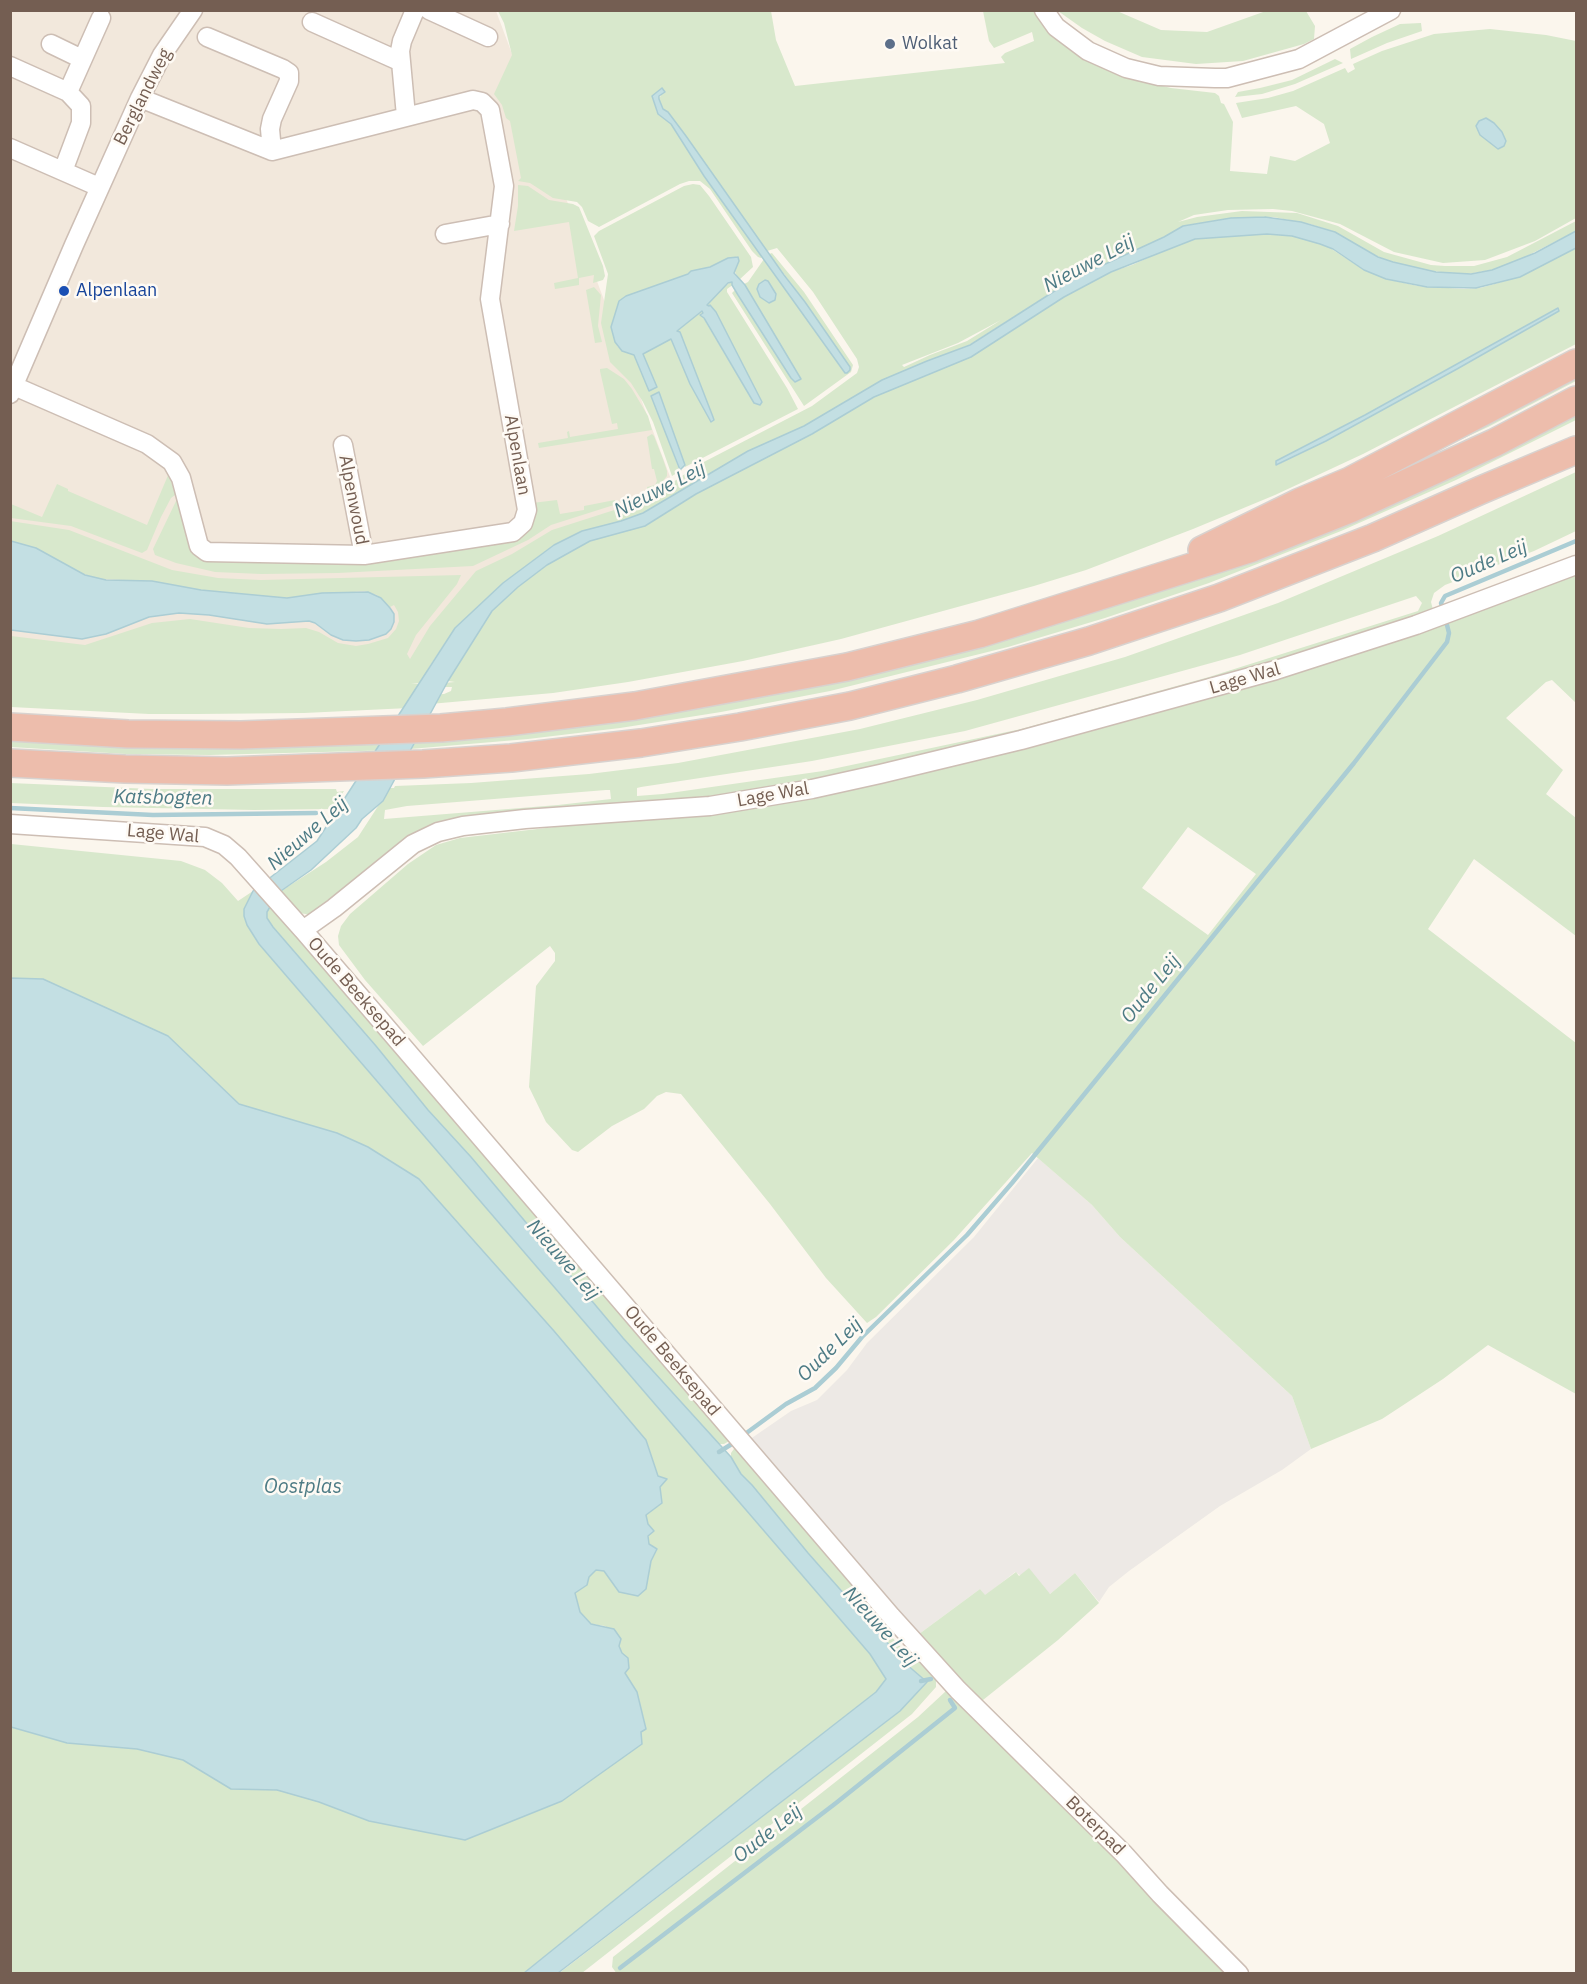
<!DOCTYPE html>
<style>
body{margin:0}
#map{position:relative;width:1587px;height:1984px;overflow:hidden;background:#fbf6ed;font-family:"IBM Plex Sans",sans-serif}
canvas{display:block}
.frame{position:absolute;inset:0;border:12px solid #745e52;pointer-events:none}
</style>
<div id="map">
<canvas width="1587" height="1984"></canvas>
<div class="frame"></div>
</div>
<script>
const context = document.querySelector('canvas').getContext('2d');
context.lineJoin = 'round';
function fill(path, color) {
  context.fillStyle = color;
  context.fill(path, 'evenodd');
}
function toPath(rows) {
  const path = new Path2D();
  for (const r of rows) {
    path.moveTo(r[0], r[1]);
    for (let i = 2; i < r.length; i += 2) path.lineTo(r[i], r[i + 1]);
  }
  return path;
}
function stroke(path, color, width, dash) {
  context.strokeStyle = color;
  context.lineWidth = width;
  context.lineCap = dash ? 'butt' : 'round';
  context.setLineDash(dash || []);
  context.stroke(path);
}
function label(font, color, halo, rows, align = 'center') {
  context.font = font + ' "IBM Plex Sans",sans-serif';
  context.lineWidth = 5;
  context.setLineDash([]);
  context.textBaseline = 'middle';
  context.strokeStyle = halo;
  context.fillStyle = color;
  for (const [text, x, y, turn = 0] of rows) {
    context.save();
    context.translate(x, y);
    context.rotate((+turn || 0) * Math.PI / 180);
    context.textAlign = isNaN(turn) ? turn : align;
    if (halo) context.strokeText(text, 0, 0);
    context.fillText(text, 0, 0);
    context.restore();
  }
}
const residential = toPath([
 [10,11,496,11,672,482,670,492,508,562,427,660,11,649]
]);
const industrial = toPath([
 [1038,1158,1092,1205,1120,1237,1292,1396,1311,1449,1282,1470,1220,1506,1129,1571,1109,1587,1099,1602,1075,1573,1050,1594,1015,1572,985,1596,980,1589,915,1637,746,1442,791,1411,817,1400,847,1370,867,1343,974,1237]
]);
const green = toPath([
 [498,11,771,11,776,40,795,86,1005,63,1001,57,1005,53,1034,41,1032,32,994,48,989,41,983,11,1039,11,1146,82,1171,88,1215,93,1219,96,1221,103,1224,104,1233,122,1230,171,1267,174,1270,156,1295,161,1330,143,1324,124,1296,106,1242,118,1236,103,1268,98,1293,91,1345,68,1348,73,1355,69,1353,64,1382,51,1434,34,1490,29,1546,35,1576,41,1576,218,1535,241,1485,260,1443,263,1394,252,1340,224,1292,211,1273,209,1228,210,1194,215,1178,222,1197,217,1242,211,1297,213,1338,226,1384,252,1431,265,1445,266,1474,266,1507,257,1576,221,1576,231,1511,264,1492,270,1467,274,1429,271,1393,263,1370,253,1335,232,1310,224,1273,217,1231,218,1183,226,1164,237,1075,278,969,345,927,361,882,380,804,426,748,451,643,513,621,521,582,531,554,545,503,583,455,628,429,667,421,683,411,684,420,684,414,696,444,694,451,691,452,687,441,687,443,683,455,682,448,681,492,611,518,587,547,565,572,550,590,541,645,526,696,494,812,434,874,397,971,357,1064,297,1111,272,1132,265,1181,243,1195,239,1243,235,1267,234,1292,236,1327,246,1364,270,1386,279,1418,286,1464,289,1480,288,1516,278,1576,248,1576,344,1363,454,1275,495,1193,529,1086,570,1034,586,841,639,743,661,628,682,553,693,430,704,409,708,304,713,197,714,149,714,11,707,11,636,85,645,152,623,190,619,249,628,281,629,306,628,319,632,338,643,356,646,368,644,388,638,396,629,399,621,398,612,394,605,390,607,377,595,364,591,287,598,201,590,152,581,99,579,78,572,36,548,11,541,10,521,69,530,172,570,218,578,261,580,461,575,457,584,416,635,407,654,410,659,430,626,476,571,512,554,552,530,633,504,660,491,698,465,812,406,857,373,859,367,857,359,813,292,777,248,767,251,692,147,686,136,668,112,663,109,659,99,662,93,655,93,656,110,658,114,671,124,704,176,763,256,761,258,758,257,752,251,710,189,700,181,689,181,680,184,599,227,588,221,582,207,577,202,553,198,530,183,518,181,521,178,510,121,506,118,502,105,494,94,512,55,504,23],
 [1559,310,1326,441,1277,465,1276,463],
 [1001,320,967,341,930,355,904,367,902,365,958,343],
 [1058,11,1117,11,1161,30,1207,32,1266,11,1306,11,1315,26,1314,39,1304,44,1243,61,1196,64,1142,57,1105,41,1082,28],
 [1421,23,1422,31,1387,43,1351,59,1350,49,1372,37,1400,24],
 [1335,59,1343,63,1295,84,1262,94,1235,97,1238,92,1260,88,1292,80],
 [693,184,700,185,709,196,751,257,753,267,739,280,728,258,710,267,626,296,619,301,616,310,617,346,622,351,634,354,650,390,657,387,643,354,671,339,690,384,711,422,713,417,680,333,677,331,702,311,703,312,701,314,754,403,760,399,716,312,707,304,719,291,732,281,734,284,727,289,727,292,787,388,798,409,685,467,659,393,662,423,679,469,682,470,672,476,653,422,643,402,631,383,610,362,601,323,608,274,594,236,599,231,684,186],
 [518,185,528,186,549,200,573,204,579,207,603,266,605,276,603,280,593,283,594,275,579,278,579,285,555,289,554,283,578,278,569,222,514,231,518,206],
 [772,253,804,292,853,365,851,372,804,406,732,293,735,290,791,378,795,382,801,379,744,284,748,282,764,259,845,373,850,370,805,302,769,254],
 [594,287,601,295,598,326,602,342,595,343,586,290],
 [607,368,624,379,632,389,648,416,652,430,539,448,538,443,568,438,567,432,569,431,570,437,618,429,617,423,612,424,600,371,600,369],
 [1576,374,1576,381,1488,427,1408,464],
 [1576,411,1576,420,1456,480,1341,531,1209,583,1105,618,1008,647,830,691,721,712,620,728,528,739,398,750,210,755,126,754,11,747,10,740,263,748,439,740,608,722,753,699,830,683,935,659,1030,633,1200,578],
 [652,434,654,436,663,459,667,471,667,476,657,488,643,495,642,493,647,491,647,487,655,485,657,481,654,469,652,469,647,437],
 [1576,472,1576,531,1534,551,1445,585,1434,593,1431,602,1433,610,1366,636,932,758,720,799,466,820,312,915,299,913,278,893,326,862,358,837,384,797,388,788,394,788,395,786,471,783,589,774,678,763,860,729,977,700,1125,657,1278,603,1438,536],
 [1416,596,1422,603,1418,611,1209,677,1021,729,823,771,663,794,637,796,637,788,641,787,812,761,965,731,1240,655],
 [606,790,610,790,611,799,558,805,384,819,385,810,407,806],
 [169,473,175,495,171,498,161,517,147,550,142,553,71,526,11,518,11,504,42,517,57,484,68,489,68,491,147,525],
 [177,499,180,499,187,537,199,552,507,540,532,503,557,500,560,514,584,510,584,506,615,500,617,504,551,525,528,540,473,566,338,573,261,574,215,572,176,563,155,555,153,549],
 [1576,570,1576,703,1552,680,1546,682,1506,718,1563,770,1546,794,1576,818,1576,936,1474,859,1428,929,1576,1043,1576,1394,1488,1345,1443,1379,1382,1419,1311,1449,1292,1396,1120,1237,1092,1205,1032,1153,954,1240,876,1317,867,1323,826,1278,770,1204,681,1094,666,1092,657,1096,644,1109,612,1126,578,1152,572,1150,546,1122,529,1087,536,986,555,961,555,953,550,946,423,1046,365,980,339,945,338,936,341,926,350,914,408,864,436,845,460,838,572,825,639,820,927,769],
 [1188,827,1256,874,1208,935,1142,888],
 [10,783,152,789,336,789,337,792,344,791,332,809,254,810,103,807,11,803],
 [11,844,181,861,205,870,222,883,238,901,253,891,244,909,247,925,259,944,870,1654,886,1679,876,1692,772,1773,524,1973,11,1973,10,1727,67,1743,137,1749,183,1760,231,1789,277,1790,319,1802,641,1732,646,1728,637,1692,625,1673,619,1645,621,1639,605,1626,591,1624,580,1612,575,1593,587,1585,589,1577,596,1570,604,1571,619,1592,646,1589,651,1561,657,1550,649,1544,648,1524,646,1515,291,1120,239,1104,168,1036,43,979,11,978],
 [272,902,731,1440,724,1444,718,1444,623,1338,471,1157,428,1110,376,1046,273,927,267,918,266,912],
 [736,1446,890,1621,890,1635,905,1652,911,1648,936,1676,936,1687,912,1714,582,1973,558,1974,900,1711,927,1682,906,1664,808,1553,752,1485,741,1474,731,1457,731,1453],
 [1029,1568,1050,1594,1075,1573,1099,1603,1058,1640,978,1704,915,1637,980,1589,985,1595,1016,1572,1019,1576],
 [946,1691,963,1709,973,1715,1231,1973,617,1974,612,1967,613,1957,918,1717]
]);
const water = toPath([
 [662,88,665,92,659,96,659,99,663,109,668,112,686,136,784,275,805,302,850,367,850,370,847,373,845,373,704,176,671,124,658,114,652,96,662,88],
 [1486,118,1494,123,1502,132,1506,141,1504,146,1498,149,1480,135,1476,126,1479,121,1486,118],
 [1265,217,1301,222,1335,232,1378,257,1393,262,1436,272,1471,274,1492,270,1535,253,1576,231,1576,248,1520,277,1476,288,1427,287,1386,279,1364,270,1333,249,1320,244,1292,236,1267,234,1195,239,1111,272,1064,297,971,357,874,397,812,434,696,494,645,526,590,541,547,565,518,587,492,611,448,681,383,801,362,819,356,828,311,870,278,893,267,912,267,918,273,927,376,1046,428,1110,471,1157,623,1338,731,1457,741,1474,752,1485,808,1553,906,1664,927,1682,900,1711,558,1973,524,1973,772,1773,876,1692,886,1679,870,1654,259,944,247,925,244,916,244,909,253,891,317,841,455,628,503,583,554,545,582,531,621,521,643,513,748,451,804,426,882,380,927,361,970,345,1075,278,1164,237,1183,226,1231,218,1265,217],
 [738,257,739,261,734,273,745,285,801,379,795,382,791,378,738,295,732,285,732,282,728,283,707,305,709,306,710,305,716,312,762,402,760,405,754,403,704,318,700,315,703,313,702,311,677,331,680,332,713,417,714,420,711,422,690,384,671,339,643,354,657,387,649,391,634,355,622,351,615,342,611,327,619,301,626,296,688,274,691,271,710,267,728,258,738,257],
 [765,280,768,281,776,294,775,300,769,303,760,297,757,289,759,284,765,280],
 [1558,308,1559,311,1457,369,1326,441,1276,465,1276,461,1365,415,1558,308],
 [659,392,685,465,680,470,651,396,659,392],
 [11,541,36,548,85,575,106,580,152,581,201,590,287,598,322,593,368,592,381,598,390,608,394,614,394,622,391,629,386,634,369,640,356,641,343,640,331,635,315,623,309,621,267,624,209,615,179,613,149,617,106,634,82,639,11,630,11,541],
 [10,978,43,979,168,1036,239,1104,337,1133,368,1147,419,1179,554,1331,646,1440,658,1476,667,1479,660,1487,662,1503,646,1515,648,1524,654,1531,648,1536,649,1544,657,1549,651,1561,646,1589,638,1596,619,1592,604,1571,596,1570,589,1577,587,1585,575,1593,580,1612,591,1624,614,1629,621,1639,619,1646,622,1653,628,1658,629,1668,625,1673,637,1692,646,1729,641,1732,642,1744,562,1801,465,1840,369,1821,319,1802,277,1790,231,1789,183,1760,137,1749,67,1743,11,1727,10,978]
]);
const stream = toPath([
 [1443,609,1441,603,1445,596,1576,541],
 [10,808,153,815,316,813],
 [741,1437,786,1404,815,1388,836,1368,862,1337,967,1235,1012,1183,1354,763,1447,642,1449,633,1445,617],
 [719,1452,735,1442],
 [921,1681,931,1679],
 [620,1968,836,1803,955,1708,950,1700]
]);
const minor = toPath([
 [429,10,488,37],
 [1044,10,1056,27,1088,51,1126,68,1159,76,1215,78,1227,78,1299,59,1391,10],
 [312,22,399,61],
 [207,37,283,69,289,73,289,81,272,119,270,129,272,151],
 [51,44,82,59],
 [10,66,68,92,81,106,81,123,63,171],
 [68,92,101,18],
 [406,116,400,51,402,41,415,10],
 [10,148,99,187],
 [445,234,500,224],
 [14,386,147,444,172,462,181,478,199,546,207,552,364,555,513,532,523,523,527,510,490,299,504,186,490,110,482,102,473,100,272,151,140,98],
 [10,394,74,245,140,98,162,55,193,10],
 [343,445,364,555],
 [10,824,205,837,224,845,238,857,303,930,334,908,413,844,438,832,463,826,525,819,710,806,812,789,880,774,1021,740,1276,670,1416,625,1576,565],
 [303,930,891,1616,958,1690,1124,1854,1160,1894,1239,1974]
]);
const highway = toPath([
 [1202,550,1300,502,1350,481,1576,363],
 [10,727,128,734,241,735,441,728,507,722,635,706,847,667,979,634,1252,548,1350,509,1494,443,1576,400],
 [10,763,125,769,227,771,423,764,511,758,641,743,740,727,850,706,957,679,1089,641,1219,598,1373,538,1481,490,1576,450]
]);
const markers = [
 [890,44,6,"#5c6f8a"],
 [64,291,6,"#1a4fb4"]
];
const serviceNames = [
 ["Wolkat",902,44]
];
const streetNames = [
 ["Berglandweg",143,97,-63],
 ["Alpenlaan",517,455,80],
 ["Alpenwoud",353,500,79],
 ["Lage Wal",1245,679,-16],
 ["Lage Wal",773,795,-10],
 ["Lage Wal",163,834,5],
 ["Oude Beeksepad",356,992,49],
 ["Oude Beeksepad",672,1361,50],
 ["Boterpad",1095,1826,45]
];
const transitNames = [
 ["Alpenlaan",76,291]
];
const waterNames = [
 ["Nieuwe Leij",1089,264,-28],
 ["Nieuwe Leij",660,490,-27],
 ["Oude Leij",1489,562,-23],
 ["Katsbogten",163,798,1],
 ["Nieuwe Leij",308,834,-41],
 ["Oude Leij",1151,989,-51],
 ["Nieuwe Leij",563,1260,49],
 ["Oude Leij",830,1350,-44],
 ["Oostplas",303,1487],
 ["Nieuwe Leij",880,1627,48],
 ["Oude Leij",768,1834,-38]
];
fill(residential, '#f2e8dc');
fill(industrial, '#ede9e5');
fill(green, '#d8e8cc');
fill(water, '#c3dfe3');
stroke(water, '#abcdd4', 1.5);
stroke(stream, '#abcdd4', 4.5);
stroke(minor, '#cdbeb4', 21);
stroke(highway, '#d8d2cf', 30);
stroke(minor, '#fff', 18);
stroke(highway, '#edbdac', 27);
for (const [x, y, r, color] of markers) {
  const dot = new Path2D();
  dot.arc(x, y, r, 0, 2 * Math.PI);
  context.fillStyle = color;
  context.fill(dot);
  stroke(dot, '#fefaf4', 2);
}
label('18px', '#4e5e75', '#fefaf4', serviceNames, 'left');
label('18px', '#745e52', '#fefaf4', streetNames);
label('18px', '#164399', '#fefaf4', transitNames, 'left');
label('italic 20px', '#4d7b85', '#fefaf4', waterNames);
</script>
